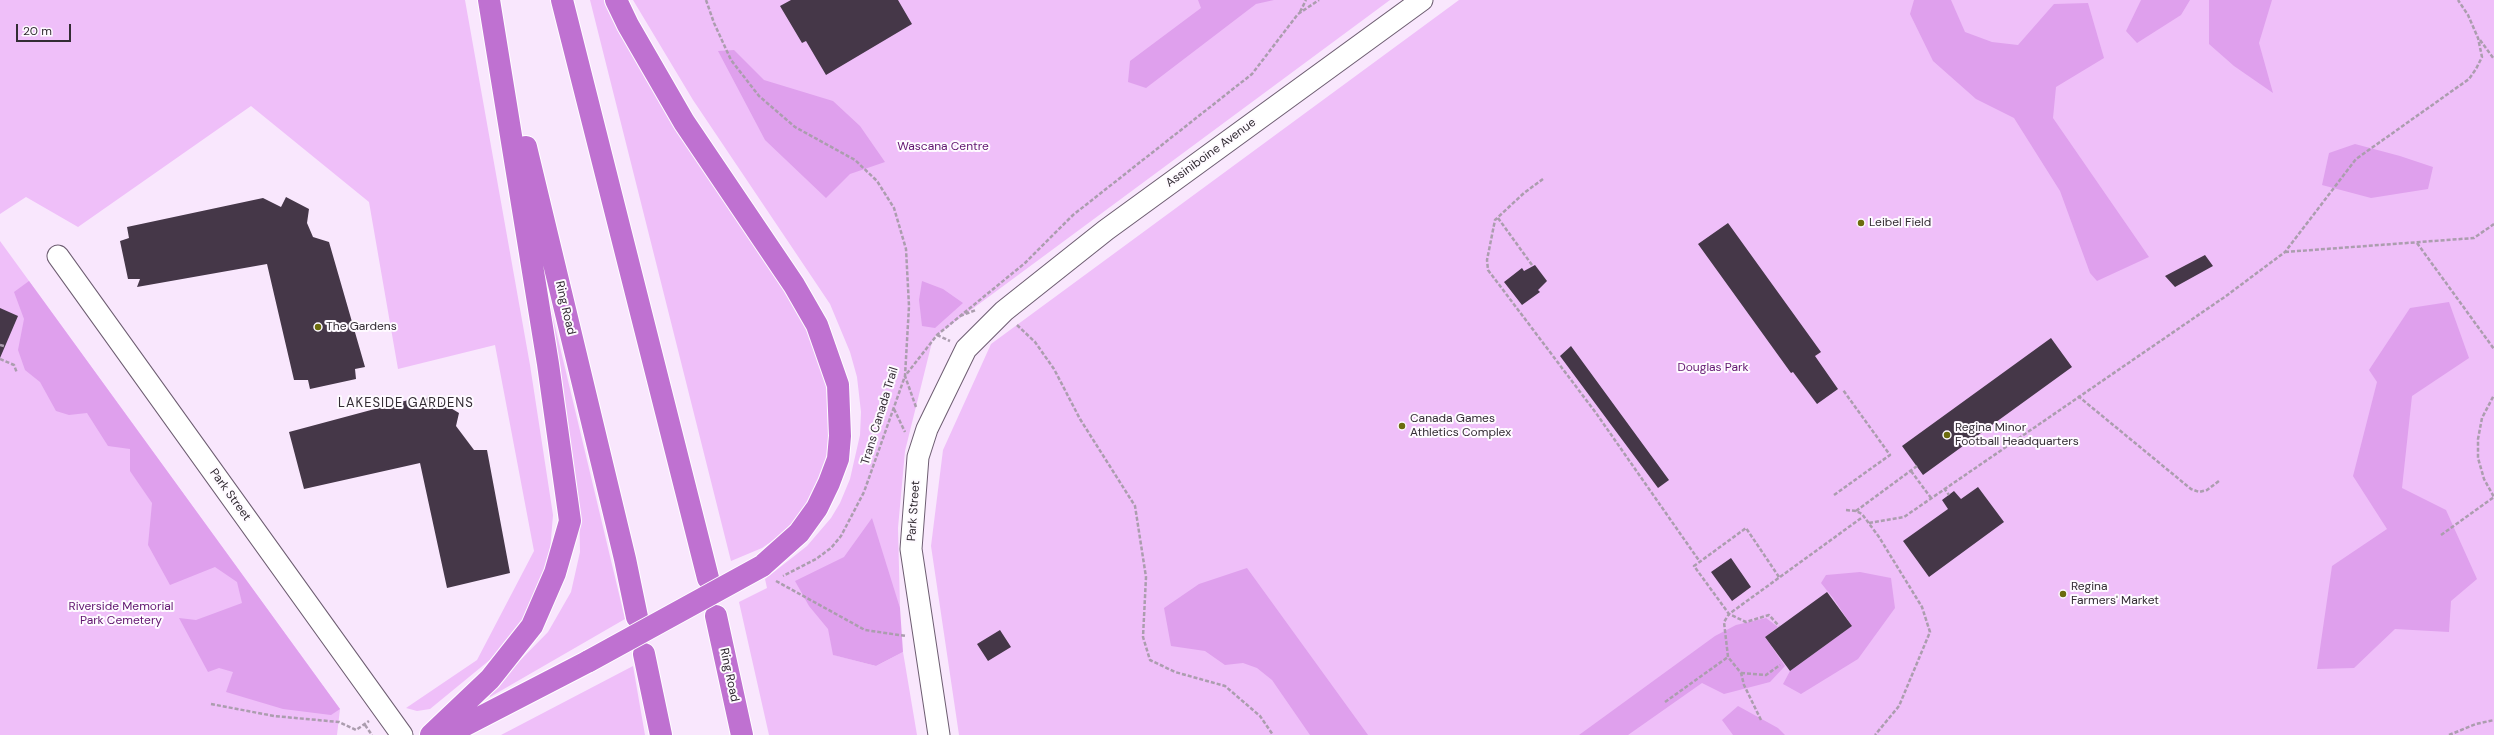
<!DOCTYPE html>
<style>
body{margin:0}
#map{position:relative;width:2494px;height:735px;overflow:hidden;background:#f9e7fd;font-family:"DM Sans",sans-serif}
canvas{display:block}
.scale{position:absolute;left:16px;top:24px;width:55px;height:18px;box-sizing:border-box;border:2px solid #332c34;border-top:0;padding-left:5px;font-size:12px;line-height:14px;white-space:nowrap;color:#332c34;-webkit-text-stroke:3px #fefaff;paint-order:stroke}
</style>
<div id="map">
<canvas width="2494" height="735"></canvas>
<div class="scale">20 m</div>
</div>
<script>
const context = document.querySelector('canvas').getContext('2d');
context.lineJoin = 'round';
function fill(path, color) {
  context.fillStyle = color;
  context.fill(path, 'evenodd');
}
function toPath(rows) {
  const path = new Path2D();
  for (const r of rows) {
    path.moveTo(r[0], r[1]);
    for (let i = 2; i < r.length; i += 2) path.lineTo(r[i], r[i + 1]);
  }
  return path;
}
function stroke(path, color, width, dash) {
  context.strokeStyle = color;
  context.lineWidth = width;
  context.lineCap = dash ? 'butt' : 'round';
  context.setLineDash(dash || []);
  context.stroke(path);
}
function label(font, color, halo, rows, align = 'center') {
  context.font = font + ' "DM Sans",sans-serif';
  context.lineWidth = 4;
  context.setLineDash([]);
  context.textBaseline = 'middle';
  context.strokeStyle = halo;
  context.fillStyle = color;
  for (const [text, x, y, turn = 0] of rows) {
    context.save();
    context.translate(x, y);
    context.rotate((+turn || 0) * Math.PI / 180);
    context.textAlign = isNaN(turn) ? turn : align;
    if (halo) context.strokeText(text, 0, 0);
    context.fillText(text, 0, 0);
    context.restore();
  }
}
const green = toPath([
 [0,0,465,0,530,365,553,515,549,563,529,613,491,659,430,709,417,711,406,708,477,660,534,551,495,345,398,369,369,202,251,106,78,227,26,197,0,214],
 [590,0,610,0,645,78,683,139,788,297,817,345,830,394,833,439,822,478,804,510,781,535,762,548,731,561],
 [633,0,1390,0,933,338,905,451,898,528,900,608,834,655,876,666,903,652,917,735,769,735,739,602,767,588,765,579,807,546,831,518,840,503,850,479,860,435,861,412,857,377,850,352,830,304,693,100],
 [1459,0,2494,0,2494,735,959,735,931,546,943,450,991,344],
 [0,241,340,709,337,735,0,735],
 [540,276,543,276,625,619,490,697,488,693,548,632,571,592,580,552,579,501],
 [633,666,645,735,501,735]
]);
const forest = toPath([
 [1198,0,1274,0,1256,4,1146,88,1128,82,1130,61,1201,8],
 [1914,0,1951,0,1965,32,1992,42,2018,45,2054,4,2088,3,2104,58,2056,87,2053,118,2149,257,2097,281,2090,273,2060,191,2014,118,1976,99,1933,61,1910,14],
 [2141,0,2190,0,2181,15,2137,43,2126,31],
 [2209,0,2272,0,2259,43,2273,93,2234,66,2209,44],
 [734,50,764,80,833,101,860,126,885,162,850,174,826,198,765,140,718,51],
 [2355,144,2400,156,2433,167,2428,189,2371,198,2322,185,2329,153],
 [29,281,340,709,331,715,283,709,226,692,233,672,219,668,208,672,179,618,196,620,242,603,237,582,215,567,170,585,148,545,152,503,130,471,130,449,108,446,87,413,69,415,56,411,40,382,25,370,18,350,24,319,14,292],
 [922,281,943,289,963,303,935,328,922,326,919,300],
 [2449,302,2469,358,2412,396,2402,488,2446,510,2477,579,2451,601,2449,632,2395,629,2354,668,2317,669,2332,566,2387,529,2353,476,2377,382,2369,370,2410,308],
 [872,518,900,608,903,652,876,666,833,655,828,629,809,606,795,581,844,557],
 [1247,568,1368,735,1310,735,1272,680,1257,668,1243,663,1225,665,1205,651,1171,646,1164,608,1199,584],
 [1860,572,1891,578,1895,608,1858,659,1801,694,1783,684,1790,671,1852,626,1833,598,1821,583,1826,575],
 [1766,618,1778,627,1765,637,1785,666,1770,682,1724,694,1702,683,1628,735,1579,735,1715,636,1736,625],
 [1738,706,1778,728,1785,735,1733,735,1722,720]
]);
const building = toPath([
 [791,0,898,0,912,24,826,75,806,41,802,43,780,6],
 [286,197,309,209,307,223,313,237,329,242,365,367,355,369,356,379,310,389,308,380,294,380,267,264,137,287,140,279,128,279,120,241,129,238,127,227,263,198,281,207],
 [1728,223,1821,352,1815,356,1838,389,1817,404,1793,372,1791,373,1698,244],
 [2205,255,2213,266,2175,287,2165,276],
 [1535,265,1547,281,1538,290,1540,292,1522,305,1504,282,1522,268,1524,271],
 [0,308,18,316,0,358],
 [2051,338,2072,367,1923,475,1902,446],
 [1571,346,1669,480,1658,488,1560,356],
 [429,395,459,413,456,426,474,450,487,450,510,573,447,588,420,463,304,489,289,432,412,399,422,405],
 [1978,487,2004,522,1929,577,1903,541,1948,509,1942,500,1954,491,1961,499],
 [1731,558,1751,587,1732,601,1711,572],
 [1827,592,1852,626,1790,671,1765,637],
 [1000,630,1011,647,988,661,977,644]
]);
const path = toPath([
 [706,0,714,23,731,60,759,96,795,127,855,160,877,181,894,208,906,249,909,306,905,376,864,492,841,536,831,548,816,559,783,576],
 [1300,12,1306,0],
 [2480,40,2494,59],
 [1543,179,1524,193,1495,220,1487,260,1488,270,1596,413,1700,562],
 [1498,218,1532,265],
 [2417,243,2494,349],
 [2285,252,2474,238,2494,224],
 [960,316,976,310],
 [1017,325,1035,342,1054,369,1080,419,1135,506,1146,577,1143,637,1150,660,1175,672,1225,686,1260,716,1273,735],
 [937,335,950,341],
 [0,345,4,346],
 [0,359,14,365,17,373],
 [2078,396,2191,489,2199,492,2207,490,2219,481],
 [916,407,905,376,937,335,1025,263,1073,215,1252,74,1298,14,1319,0],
 [894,409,905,432],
 [1911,471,1931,498],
 [1944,488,1949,495],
 [1834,495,1890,455,1843,390],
 [1846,510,1856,511,1862,514,1879,537,1922,607,1930,632,1899,706,1875,735],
 [1856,511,1917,466],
 [1869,523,1904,517,2226,296,2285,252,2356,159,2469,79,2476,69,2482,57,2478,38,2468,15,2458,0],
 [2441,535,2494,497,2484,479,2478,458,2478,439,2482,418,2494,395],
 [1779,577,1746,528,1694,566,1729,614,1864,516],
 [776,581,865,630,906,636],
 [1741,673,1766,675,1780,665],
 [1665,702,1728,657],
 [211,704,274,716,339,722,356,730,369,721],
 [1761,720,1744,685,1741,673,1728,657,1724,622,1729,614,1746,622,1769,615,1779,626],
 [365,725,372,735],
 [2449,735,2476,724,2494,720]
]);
const minor = toPath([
 [58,256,402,735],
 [939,735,911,549,918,457,927,429,966,349,1004,311,1106,230,1422,0]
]);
const highway = toPath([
 [562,0,708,578],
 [616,0,628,25,684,122,794,285,817,325,838,385,840,436,838,459,829,483,817,508,799,533,762,566],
 [526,147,625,559,637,617],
 [716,616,742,735],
 [644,654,661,735],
 [431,735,490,679,532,626,555,573,570,521,548,364,489,0],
 [446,735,589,661]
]);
const highwayBridge = toPath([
 [589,661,762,566]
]);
const markers = [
 [1861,223,4,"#6c6c0d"],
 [318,327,4,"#6c6c0d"],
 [1402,426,4,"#6c6c0d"],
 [1947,435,4,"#6c6c0d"],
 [2063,594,4,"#6c6c0d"]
];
const parkNames = [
 ["Wascana Centre",943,147],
 ["Douglas Park",1713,368],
 ["Riverside Memorial",121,607],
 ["Park Cemetery",121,621]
];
const streetNames = [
 ["Assiniboine Avenue",1211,153,-36],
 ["Ring Road",565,308,77],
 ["Trans Canada Trail",880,416,-73],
 ["Park Street",230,495,54],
 ["Park Street",914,511,-86],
 ["Ring Road",729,675,78]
];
const poiNames = [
 ["Leibel Field",1869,223],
 ["The Gardens",326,327],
 ["Canada Games",1410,419],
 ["Athletics Complex",1410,433],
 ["Regina Minor",1955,428],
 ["Football Headquarters",1955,442],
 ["Regina",2071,587],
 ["Farmers' Market",2071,601]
];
const neighbourhoodNames = [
 ["LAKESIDE GARDENS",406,404]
];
fill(green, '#efbff9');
fill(forest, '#dfa0ed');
fill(building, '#453748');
stroke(minor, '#6d5d71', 23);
stroke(highway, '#fff', 24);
stroke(path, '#ab9dae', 2.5, [4, 2]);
stroke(minor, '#fff', 21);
stroke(highway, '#bf71d1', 22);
stroke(highwayBridge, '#fff', 24, []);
stroke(highwayBridge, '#bf71d1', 22);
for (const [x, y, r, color] of markers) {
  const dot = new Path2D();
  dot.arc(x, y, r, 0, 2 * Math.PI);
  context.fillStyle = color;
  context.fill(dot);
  stroke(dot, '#fefaff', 1.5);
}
label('12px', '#60146f', '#fefaff', parkNames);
label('12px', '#332c34', '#fefaff', streetNames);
label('12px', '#332c34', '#fefaff', poiNames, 'left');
context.letterSpacing = '1px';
label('13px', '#332c34', '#fefaff', neighbourhoodNames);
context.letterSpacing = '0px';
</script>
